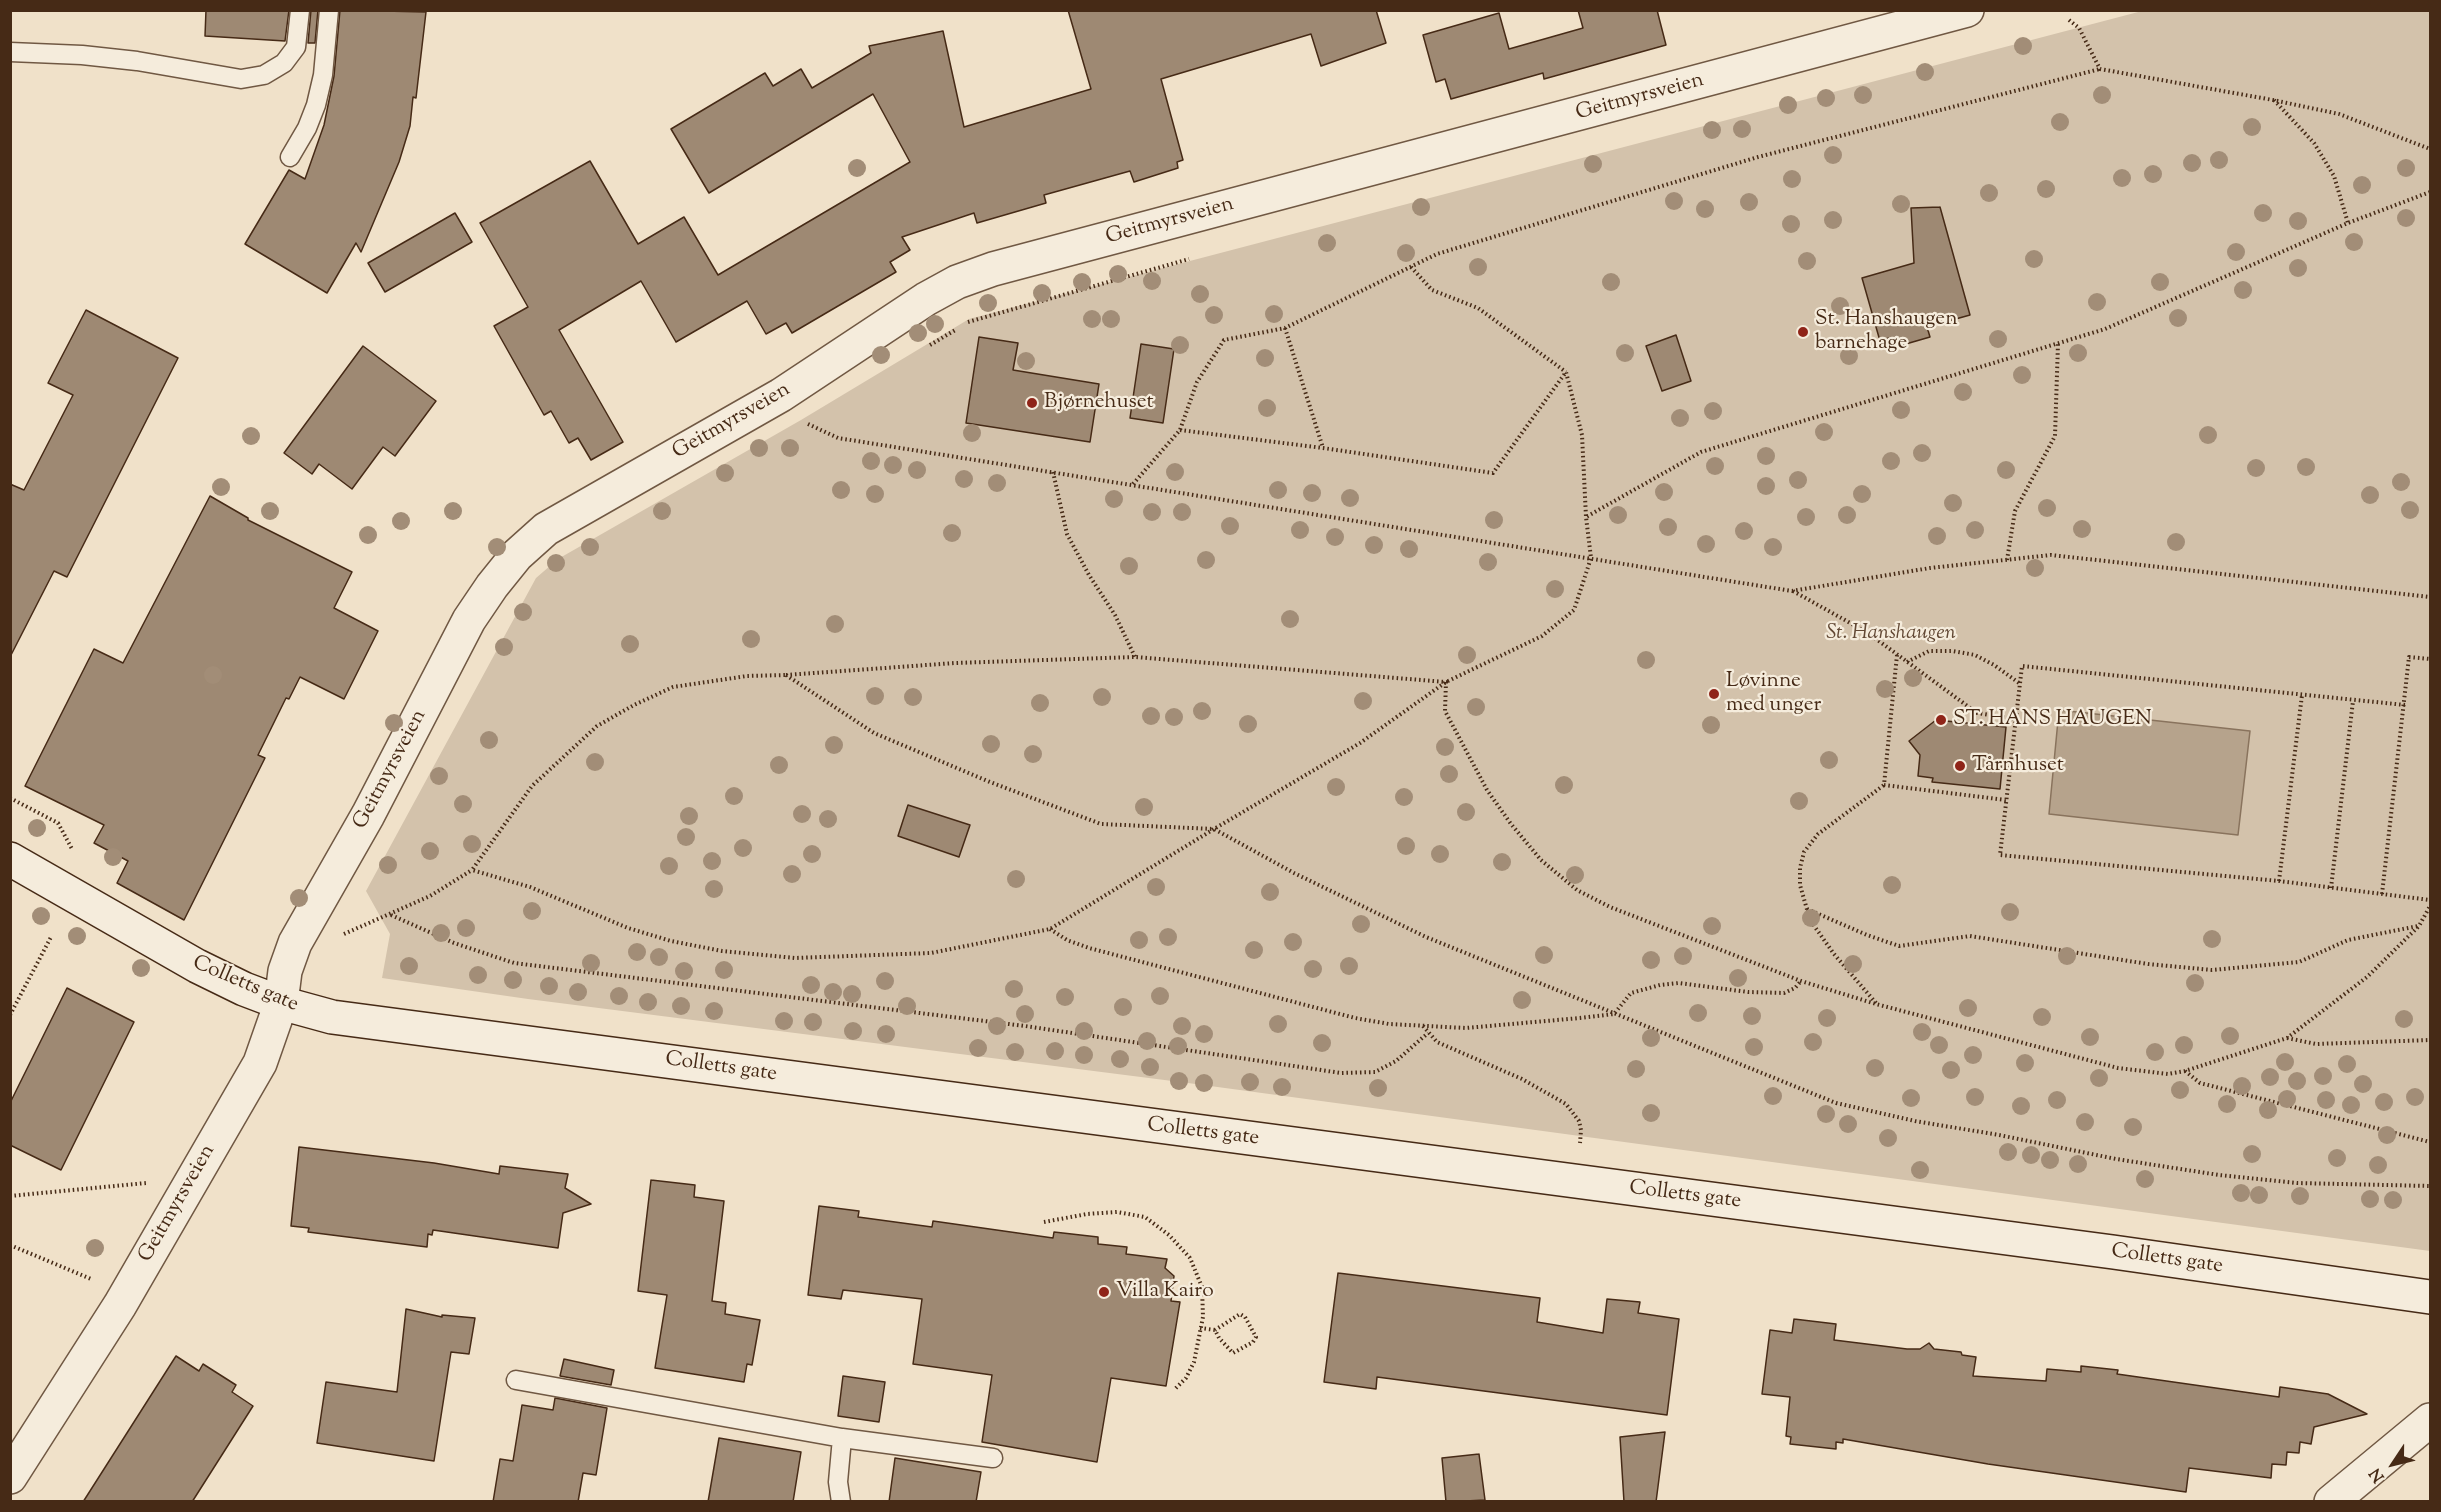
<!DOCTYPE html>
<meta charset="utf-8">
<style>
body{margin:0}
#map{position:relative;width:2441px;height:1512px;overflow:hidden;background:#f0e1c9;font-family:"Sorts Mill Goudy",serif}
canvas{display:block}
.frame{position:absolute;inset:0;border:12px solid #462a16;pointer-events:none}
.north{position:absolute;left:2363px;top:1434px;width:60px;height:60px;-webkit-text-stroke:4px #f5ecdc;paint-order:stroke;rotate:235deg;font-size:16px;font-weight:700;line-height:24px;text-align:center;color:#462a16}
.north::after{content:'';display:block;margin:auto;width:21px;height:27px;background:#462a16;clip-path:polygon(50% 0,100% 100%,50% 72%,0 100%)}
</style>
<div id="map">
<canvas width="2441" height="1512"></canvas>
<div class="frame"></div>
<div class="north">N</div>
</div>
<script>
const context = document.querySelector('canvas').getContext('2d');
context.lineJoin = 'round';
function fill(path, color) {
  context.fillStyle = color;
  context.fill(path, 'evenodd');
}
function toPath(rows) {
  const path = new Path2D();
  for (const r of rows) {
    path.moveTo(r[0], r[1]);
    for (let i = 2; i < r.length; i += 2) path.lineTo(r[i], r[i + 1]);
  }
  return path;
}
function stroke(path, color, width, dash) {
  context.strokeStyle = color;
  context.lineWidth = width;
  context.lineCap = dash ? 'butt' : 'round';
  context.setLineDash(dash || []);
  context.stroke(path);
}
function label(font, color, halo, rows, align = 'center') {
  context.font = font + ' "Sorts Mill Goudy",serif';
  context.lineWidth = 4.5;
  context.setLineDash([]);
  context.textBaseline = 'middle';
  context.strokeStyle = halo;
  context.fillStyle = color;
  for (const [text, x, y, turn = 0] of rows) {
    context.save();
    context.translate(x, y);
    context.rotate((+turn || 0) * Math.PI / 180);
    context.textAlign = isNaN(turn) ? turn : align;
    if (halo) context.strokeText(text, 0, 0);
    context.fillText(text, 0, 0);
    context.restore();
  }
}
const green = toPath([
 [2142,11,2430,11,2430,1251,1188,1083,528,999,382,978,390,934,366,891,536,578,558,559,801,420,969,319]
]);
const water = toPath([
 [2059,710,2250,731,2238,835,2049,814,2059,710]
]);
const building = toPath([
 [206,10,289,10,285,41,205,36,206,10],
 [311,10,318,10,315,43,308,43,311,10],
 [340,10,426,12,416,98,413,97,410,126,399,162,361,252,356,243,327,293,245,244,289,170,305,179,324,125,334,76,340,10],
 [1068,10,1376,10,1386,43,1321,66,1311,34,1161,79,1183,160,1177,162,1178,168,1134,182,1130,171,1044,195,1046,203,977,223,974,213,902,237,910,250,890,262,896,272,792,333,786,323,766,334,747,301,676,342,641,281,559,330,623,442,591,460,578,438,569,443,551,411,544,415,494,326,528,307,480,223,590,161,638,244,684,217,718,275,910,162,873,94,709,193,671,129,765,73,773,86,801,69,812,88,871,53,869,46,943,31,964,127,1091,89,1068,10],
 [1578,10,1657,10,1666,45,1544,79,1543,73,1451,99,1445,79,1436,82,1423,35,1499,13,1509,49,1583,28,1578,10],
 [1940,207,1970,315,1927,327,1930,337,1892,348,1889,338,1880,341,1862,278,1914,263,1911,208,1940,207],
 [455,213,472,242,385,292,368,263,455,213],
 [86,310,178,358,67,577,54,571,10,657,10,484,24,490,73,395,48,383,86,310],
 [1676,335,1691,381,1662,391,1646,346,1676,335],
 [979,337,1018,343,1013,370,1099,384,1090,442,966,423,979,337],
 [1141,344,1174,349,1163,423,1130,418,1141,344],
 [363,346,436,401,395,456,383,447,352,489,319,464,312,474,284,453,363,346],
 [210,496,248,518,248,520,352,572,334,608,378,631,344,699,300,677,289,699,286,698,258,755,265,758,184,920,117,883,128,861,94,843,104,825,25,786,94,649,123,663,210,496],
 [1936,720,2006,727,2000,789,1932,782,1933,778,1918,776,1920,755,1909,741,1936,720],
 [908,805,970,825,959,857,898,836,908,805],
 [67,988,134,1022,61,1170,10,1145,10,1103,67,988],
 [299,1147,434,1163,499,1174,500,1166,568,1174,565,1188,591,1204,563,1213,558,1248,433,1230,432,1235,428,1234,427,1247,308,1232,309,1228,291,1226,299,1147],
 [651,1180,695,1185,694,1197,724,1201,712,1301,726,1303,725,1314,760,1320,752,1365,747,1364,744,1382,655,1368,667,1295,638,1291,651,1180],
 [819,1206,859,1211,858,1217,932,1227,933,1221,1053,1238,1054,1232,1098,1237,1098,1244,1127,1247,1126,1254,1167,1259,1165,1268,1174,1276,1171,1301,1180,1302,1166,1386,1111,1378,1097,1462,982,1442,992,1375,913,1364,922,1299,843,1290,841,1299,808,1295,819,1206],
 [1338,1273,1540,1298,1537,1322,1603,1333,1607,1299,1640,1302,1638,1313,1679,1319,1667,1415,1377,1377,1376,1389,1324,1382,1338,1273],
 [406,1309,442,1317,442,1315,475,1318,469,1354,451,1352,434,1461,317,1443,326,1382,397,1392,406,1309],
 [1794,1319,1836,1324,1834,1340,1907,1349,1920,1349,1929,1343,1934,1349,1961,1352,1962,1355,1976,1357,1973,1376,2046,1381,2047,1369,2081,1372,2081,1366,2118,1370,2117,1374,2279,1397,2280,1387,2328,1394,2367,1414,2314,1427,2311,1444,2300,1442,2299,1453,2287,1452,2286,1465,2272,1464,2271,1478,2189,1468,2186,1492,1988,1464,1843,1439,1843,1443,1836,1442,1836,1449,1790,1444,1791,1437,1786,1436,1790,1397,1762,1394,1770,1330,1792,1333,1794,1319],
 [176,1356,199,1371,203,1364,236,1385,232,1392,253,1406,192,1502,83,1502,176,1356],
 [564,1359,614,1370,611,1385,560,1376,564,1359],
 [843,1376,885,1382,879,1422,838,1416,843,1376],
 [555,1398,607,1408,596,1475,583,1473,578,1502,493,1502,500,1459,513,1461,522,1405,553,1410,555,1398],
 [1665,1432,1656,1502,1624,1502,1620,1437,1665,1432],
 [719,1438,801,1452,793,1502,708,1502,719,1438],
 [1479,1454,1485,1500,1446,1502,1442,1458,1479,1454],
 [895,1458,981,1472,976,1502,889,1502,895,1458]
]);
const path = toPath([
 [2069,20,2079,28,2100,69,2273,100,2339,114,2430,149],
 [2274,100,2314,143,2334,176,2348,223],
 [2430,192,2348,223,2105,329,1701,452,1586,517,1591,558,1574,610,1542,636,1446,682,1360,743,1214,829,1294,873,1426,937,1836,1103,1915,1121,1999,1135,2116,1159,2219,1175,2297,1183,2430,1186],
 [1411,267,1432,290,1478,308,1566,372],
 [968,322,1189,259],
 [1285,328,1323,448],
 [930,345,957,329],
 [808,424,838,438,1792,591,1930,568,2051,555,2430,597],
 [1180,430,1323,448,1493,473,1566,372,1582,435,1586,517],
 [1053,472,1067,534,1089,575,1115,615,1135,657],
 [1133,484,1180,430,1197,382,1224,340,1285,328,1437,254,1758,157,2100,69],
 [2007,560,2015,511,2055,436,2058,343],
 [1793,591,1868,633,1977,713,2015,719],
 [1897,655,1884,785,2006,800],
 [1907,662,1929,651,1953,651,1975,655,1994,665,2019,683],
 [786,675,955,663,1135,657,1446,682,1445,711,1487,790,1511,824,1541,860,1577,890,1610,907,1801,981,1876,1004,2118,1068,2168,1074,2185,1071,2287,1038,2367,977,2419,926,2430,906],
 [786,675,874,733,990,782,1101,824,1214,829,1050,929,931,953,795,958,722,951,671,941,628,928,530,887,472,870,532,786,597,726,634,705,673,687,747,676,786,675],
 [2405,705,2022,666,2000,855,2279,881,2430,900],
 [10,798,58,823,72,849],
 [2279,881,2302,695],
 [2331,888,2353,701],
 [2382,894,2409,657,2430,659],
 [1807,909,1867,935,1899,946,1970,936,2148,964,2212,970,2299,962,2348,940,2418,926],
 [391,915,454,943,514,963,1025,1026,1341,1073,1375,1072,1396,1061,1428,1033],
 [1050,929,1067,940,1089,948,1355,1018,1389,1024,1466,1028,1580,1018,1614,1014,1631,993,1660,985,1679,983,1748,992,1784,993,1795,988,1801,981],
 [344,934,430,896,472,870],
 [1876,1003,1834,954,1810,920,1800,885,1800,868,1804,852,1818,834,1884,785],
 [10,1015,51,937],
 [1423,1026,1437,1042,1522,1079,1566,1104,1579,1121,1581,1130,1580,1143],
 [2287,1038,2316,1044,2430,1040],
 [2185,1071,2200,1083,2430,1142],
 [10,1196,146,1183],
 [1044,1222,1087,1214,1117,1212,1145,1217,1169,1235,1190,1258,1202,1287,1203,1317,1194,1362,1186,1378,1175,1389],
 [10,1245,91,1279],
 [1200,1328,1215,1330,1219,1338,1233,1353,1253,1342,1256,1337,1245,1317,1240,1314,1215,1330]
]);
const service = toPath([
 [10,52,82,55,137,61,241,79,264,75,284,63,296,47,300,10],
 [290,157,307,128,316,105,323,75,329,10],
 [516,1380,842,1438,993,1458],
 [841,1502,838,1482,842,1438]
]);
const minor = toPath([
 [10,1477,120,1305,260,1063,281,1003,285,971,295,943,368,815,469,620,492,586,517,555,546,529,781,395,926,299,957,282,993,269,1967,10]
]);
const tertiary = toPath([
 [2331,1502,2430,1420]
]);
const secondary = toPath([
 [10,859,197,966,244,989,281,1003,332,1017,2113,1252,2430,1297]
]);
const trees = [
 [2023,46],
 [1925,72],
 [1863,95],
 [2102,95],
 [1826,98],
 [1788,105],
 [2060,122],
 [2252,127],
 [1742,129],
 [1712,130],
 [1833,155],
 [2219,160],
 [2192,163],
 [1593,164],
 [857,168],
 [2406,168],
 [2153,174],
 [2122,178],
 [1792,179],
 [2362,185],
 [2046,189],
 [1989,193],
 [1674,201],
 [1749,202],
 [1901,204],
 [1421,207],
 [1705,209],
 [2263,213],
 [2406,218],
 [1833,220],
 [2298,221],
 [1791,224],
 [2354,242],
 [1327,243],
 [2236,252],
 [1406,253],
 [2034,259],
 [1807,261],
 [1478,267],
 [2298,268],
 [1118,274],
 [1152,281],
 [1082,282],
 [1611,282],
 [2160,282],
 [2243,290],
 [1042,293],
 [1200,294],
 [2097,302],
 [988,303],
 [1840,306],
 [1274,314],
 [1214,315],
 [2178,318],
 [1092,319],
 [1111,319],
 [935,324],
 [918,333],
 [1998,339],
 [1180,345],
 [1625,353],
 [2078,353],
 [881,355],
 [1849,356],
 [1265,358],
 [1026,361],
 [2022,375],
 [1963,392],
 [1267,408],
 [1901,410],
 [1713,411],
 [1680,418],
 [1824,432],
 [972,433],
 [2208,435],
 [251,436],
 [759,448],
 [790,448],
 [1922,453],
 [1766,456],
 [871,461],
 [1891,461],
 [893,465],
 [1715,466],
 [2306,467],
 [2256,468],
 [917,470],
 [2006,470],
 [1175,472],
 [725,473],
 [964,479],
 [1798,480],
 [2401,482],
 [997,483],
 [1766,486],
 [221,487],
 [841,490],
 [1278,490],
 [1664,492],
 [1312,493],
 [875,494],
 [1862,494],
 [2370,495],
 [1350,498],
 [1114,499],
 [1953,503],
 [2047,508],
 [2410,510],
 [270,511],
 [453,511],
 [662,511],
 [1152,512],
 [1182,512],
 [1618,515],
 [1847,515],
 [1806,517],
 [1494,520],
 [401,521],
 [1230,526],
 [1668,527],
 [2082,529],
 [1300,530],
 [1975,530],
 [1744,531],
 [952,533],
 [368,535],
 [1937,536],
 [1335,537],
 [2176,542],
 [1706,544],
 [1374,545],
 [497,547],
 [590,547],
 [1773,547],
 [1409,549],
 [1206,560],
 [1488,562],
 [556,563],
 [1129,566],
 [2035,568],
 [1555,589],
 [523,612],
 [1290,619],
 [835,624],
 [751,639],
 [630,644],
 [504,647],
 [1467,655],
 [1646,660],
 [213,675],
 [1913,678],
 [1885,689],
 [875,696],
 [913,697],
 [1102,697],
 [1363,701],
 [1040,703],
 [1476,707],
 [1202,711],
 [1151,716],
 [1174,717],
 [394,723],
 [1248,724],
 [1711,725],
 [489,740],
 [991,744],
 [834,745],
 [1445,747],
 [1033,754],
 [1829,760],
 [595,762],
 [779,765],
 [1449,774],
 [439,776],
 [1564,785],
 [1336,787],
 [734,796],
 [1404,797],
 [1799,801],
 [463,804],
 [1144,807],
 [1466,812],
 [802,814],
 [689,816],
 [828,819],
 [37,828],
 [686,837],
 [472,844],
 [1406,846],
 [743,848],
 [430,851],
 [812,854],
 [1440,854],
 [113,857],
 [712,861],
 [1502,862],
 [388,865],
 [669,866],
 [792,874],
 [1575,875],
 [1016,879],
 [1892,885],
 [1156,887],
 [714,889],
 [1270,892],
 [299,898],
 [532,911],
 [2010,912],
 [41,916],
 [1811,918],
 [1361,924],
 [1712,926],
 [466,928],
 [441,933],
 [77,936],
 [1168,937],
 [2212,939],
 [1139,940],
 [1293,942],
 [1254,950],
 [637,952],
 [1544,955],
 [1683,956],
 [2067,956],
 [659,957],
 [1651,960],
 [591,963],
 [1853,964],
 [409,966],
 [1349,966],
 [141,968],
 [1313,969],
 [724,970],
 [684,971],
 [478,975],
 [1738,978],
 [513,980],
 [885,981],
 [2195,983],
 [811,985],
 [549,986],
 [1014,989],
 [578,992],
 [833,992],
 [852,994],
 [619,996],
 [1160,996],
 [1065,997],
 [1522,1000],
 [648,1002],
 [681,1006],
 [907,1006],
 [1123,1007],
 [1968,1008],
 [714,1011],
 [1698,1013],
 [1025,1014],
 [1752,1016],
 [2042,1017],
 [1827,1018],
 [2404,1019],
 [784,1021],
 [813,1022],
 [1278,1024],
 [997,1026],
 [1182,1026],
 [853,1031],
 [1084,1031],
 [1922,1032],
 [886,1034],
 [1204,1034],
 [2230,1036],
 [2090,1037],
 [1651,1038],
 [1147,1041],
 [1813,1042],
 [1322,1043],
 [1939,1045],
 [2184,1045],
 [1178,1046],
 [1754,1047],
 [978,1048],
 [1055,1051],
 [1015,1052],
 [2155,1052],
 [1084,1055],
 [1973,1055],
 [1120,1059],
 [2285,1062],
 [2025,1063],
 [2347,1064],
 [1150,1067],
 [1875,1068],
 [1636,1069],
 [1951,1070],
 [2323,1076],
 [2270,1077],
 [2099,1078],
 [1179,1081],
 [2297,1081],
 [1250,1082],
 [1204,1083],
 [2363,1084],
 [2242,1086],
 [1282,1087],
 [1378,1088],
 [2180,1090],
 [1773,1096],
 [1975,1097],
 [2415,1097],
 [1911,1098],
 [2287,1099],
 [2057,1100],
 [2326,1100],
 [2384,1102],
 [2227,1104],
 [2351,1105],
 [2021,1106],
 [2268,1110],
 [1651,1113],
 [1826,1114],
 [2085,1122],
 [1848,1124],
 [2133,1127],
 [2387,1135],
 [1888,1138],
 [2008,1152],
 [2252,1154],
 [2031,1155],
 [2337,1158],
 [2050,1160],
 [2078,1164],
 [2378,1165],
 [1920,1170],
 [2145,1179],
 [2241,1193],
 [2259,1195],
 [2300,1196],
 [2370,1199],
 [2393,1200],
 [95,1248]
];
const markers = [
 [1803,332,6,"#8f2418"],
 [1032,403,6,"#8f2418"],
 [1714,694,6,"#8f2418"],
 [1941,720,6,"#8f2418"],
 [1960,766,6,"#8f2418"],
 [1104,1292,6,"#8f2418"]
];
const streetNames = [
 ["Geitmyrsveien",1640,98,-15],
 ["Geitmyrsveien",1170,222,-15],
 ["Geitmyrsveien",732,422,-30],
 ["Geitmyrsveien",391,770,-62],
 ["Colletts gate",245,985,23],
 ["Colletts gate",721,1068,8],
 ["Colletts gate",1203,1133,7],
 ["Colletts gate",1685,1196,7],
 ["Geitmyrsveien",178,1204,-60],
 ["Colletts gate",2167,1260,8]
];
const poiNames = [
 ["St. Hanshaugen",1815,320],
 ["barnehage",1815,344],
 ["Bjørnehuset",1044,403],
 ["Løvinne",1726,682],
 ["med unger",1726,706],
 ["ST. HANS HAUGEN",1953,720],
 ["Tårnhuset",1972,766],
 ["Villa Kairo",1116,1292]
];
const parkNames = [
 ["St. Hanshaugen",1891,634]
];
fill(green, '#d3c2ab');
fill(water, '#b6a38c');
stroke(water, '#89735d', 1.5);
fill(building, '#9e8973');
stroke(building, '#462a16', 1.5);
stroke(service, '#705843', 21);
stroke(minor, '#705843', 36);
stroke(tertiary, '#705843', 36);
stroke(secondary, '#462a16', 36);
stroke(path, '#462a16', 4, [1.5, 3]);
stroke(service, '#f5ecdc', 18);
stroke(minor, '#f5ecdc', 33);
stroke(tertiary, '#f5ecdc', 33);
stroke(secondary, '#f5ecdc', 33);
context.fillStyle = '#a28d77';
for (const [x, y] of trees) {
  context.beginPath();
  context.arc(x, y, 9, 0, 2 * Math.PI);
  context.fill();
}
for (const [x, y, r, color] of markers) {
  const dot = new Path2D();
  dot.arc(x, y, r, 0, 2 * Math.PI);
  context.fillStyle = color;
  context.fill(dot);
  stroke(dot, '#f5ecdc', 2);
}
label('21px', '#462a16', '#f5ecdc', streetNames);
label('21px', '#462a16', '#f5ecdc', poiNames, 'left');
label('italic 21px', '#624834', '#f5ecdc', parkNames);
</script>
